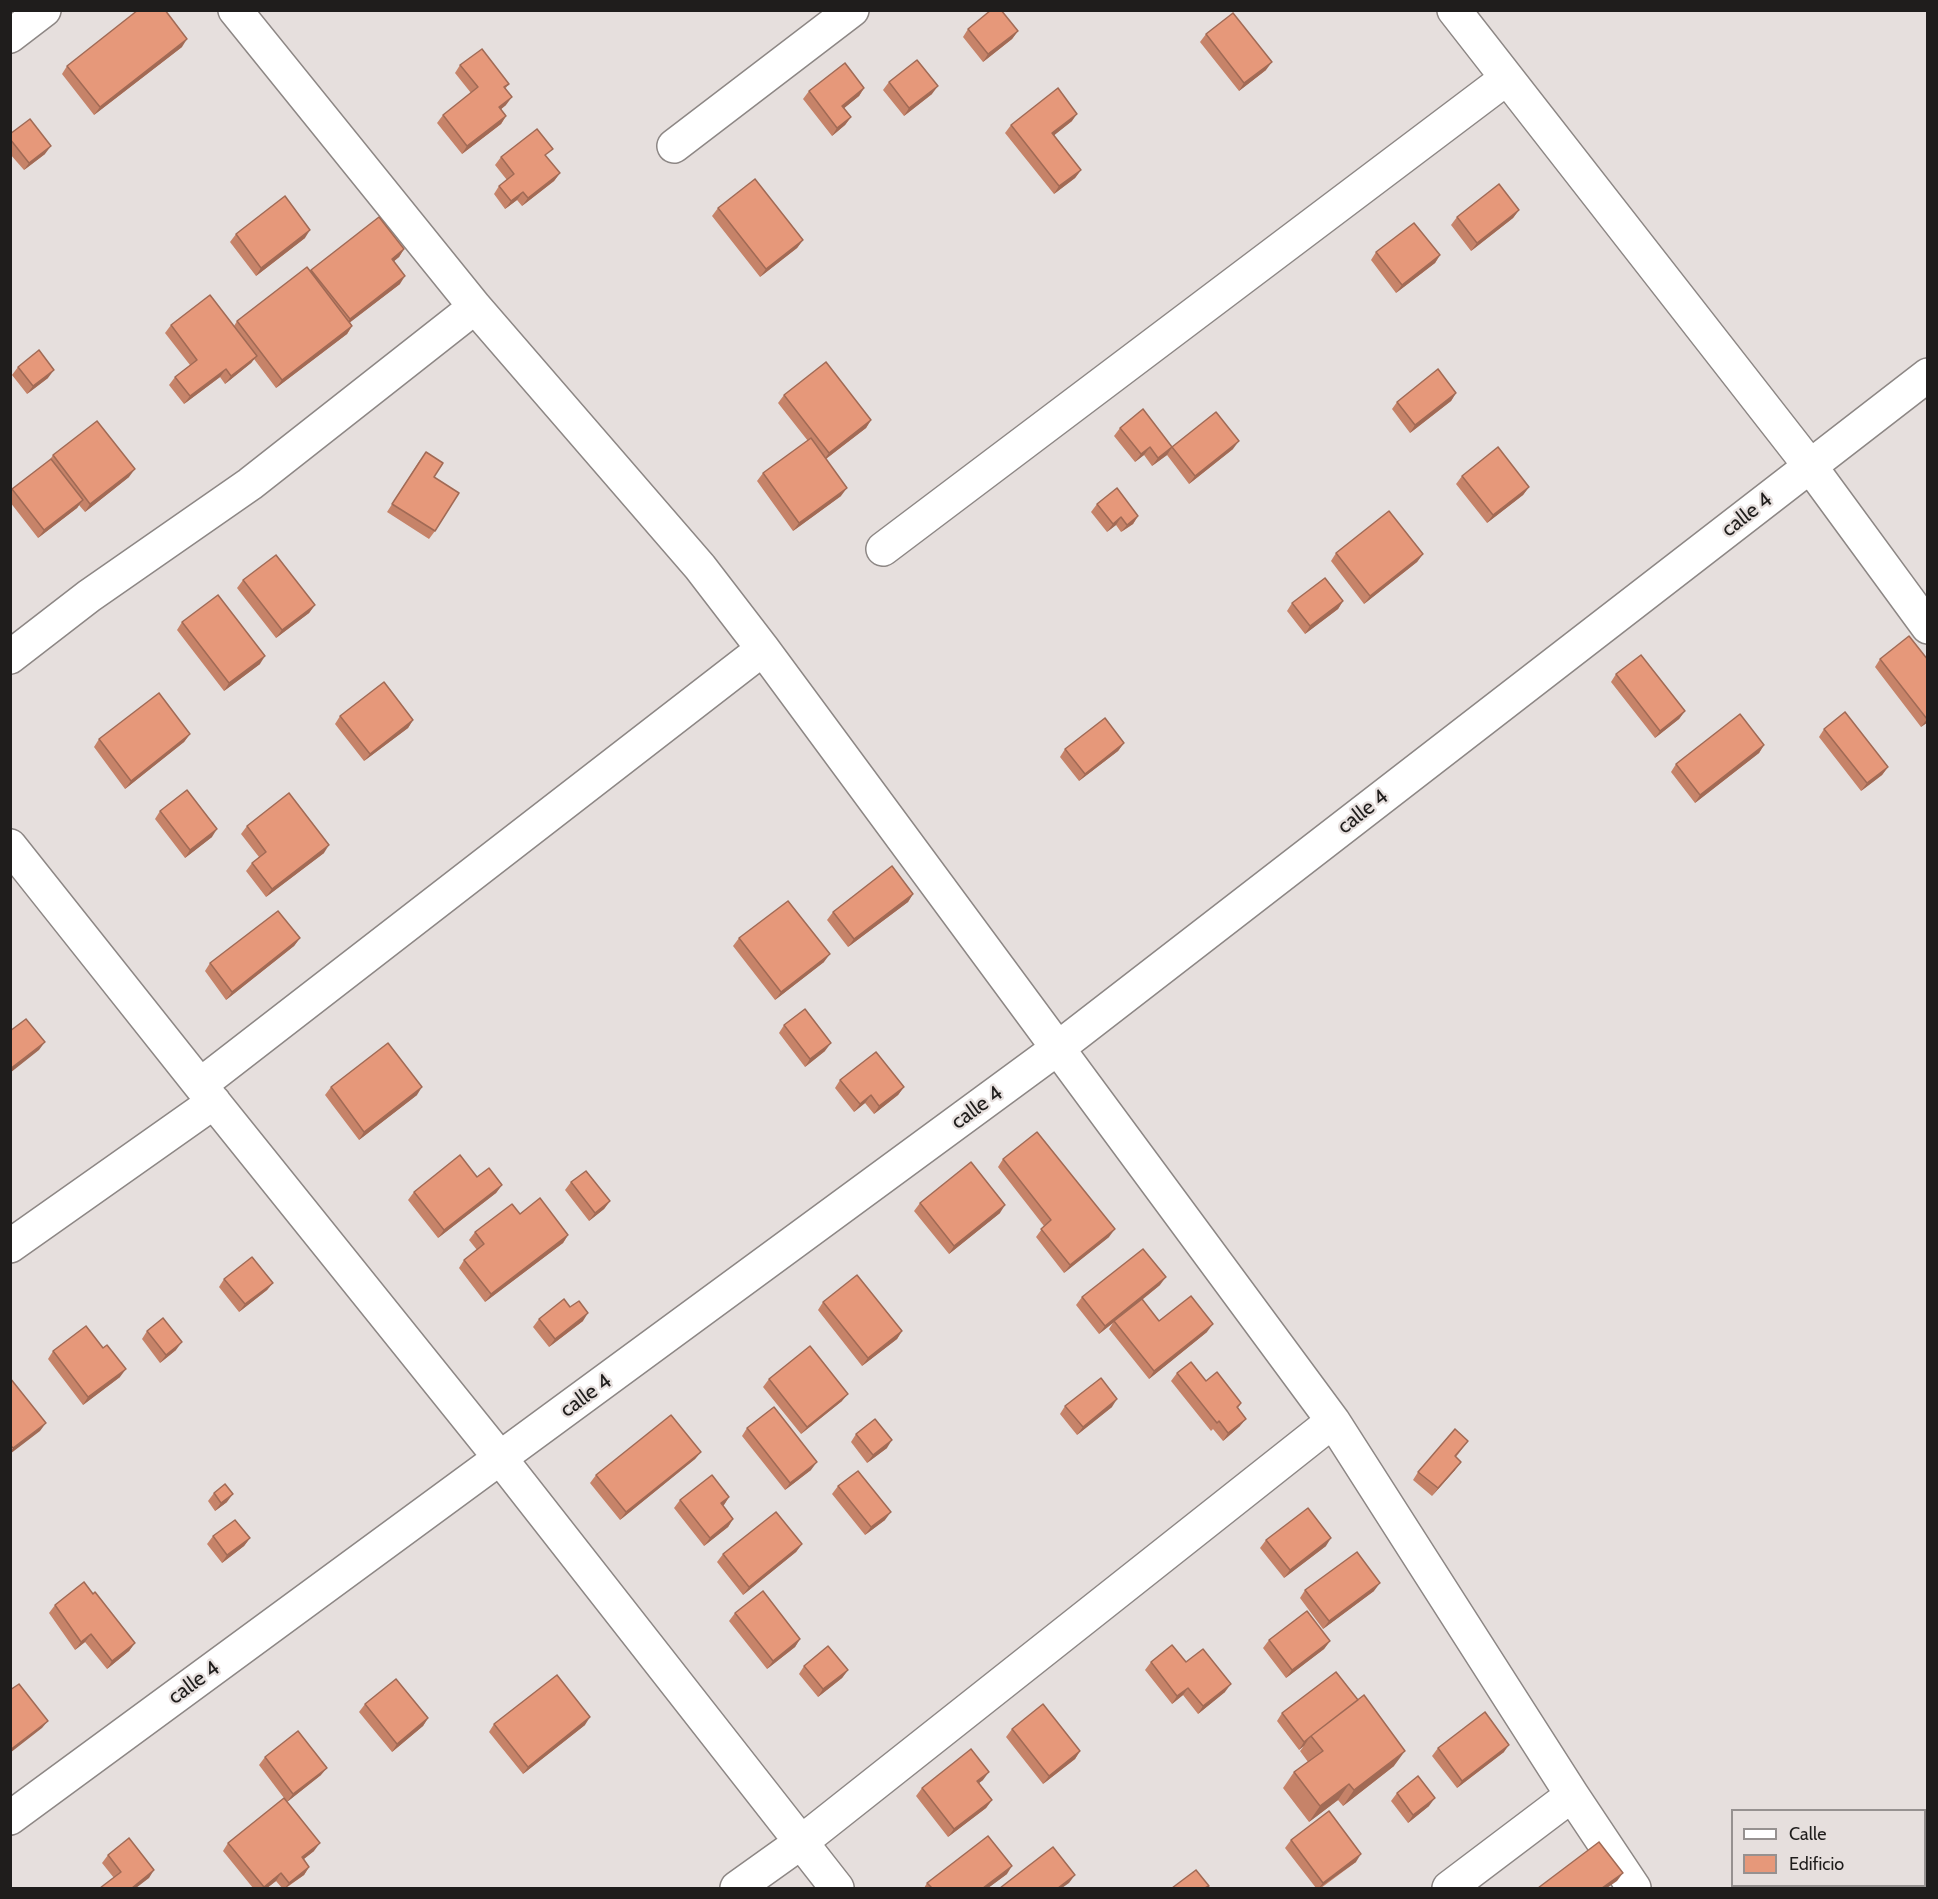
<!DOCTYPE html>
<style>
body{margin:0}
#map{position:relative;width:1938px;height:1899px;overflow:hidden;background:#e6dfdd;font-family:Cabin,sans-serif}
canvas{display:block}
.frame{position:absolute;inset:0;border:12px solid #1f1d1c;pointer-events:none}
.legend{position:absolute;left:1731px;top:1809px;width:195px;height:78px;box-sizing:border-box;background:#e6dfdd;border:2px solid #969190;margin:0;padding:8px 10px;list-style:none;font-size:18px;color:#1f1d1c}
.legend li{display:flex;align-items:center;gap:12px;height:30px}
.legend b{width:30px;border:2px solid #969190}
</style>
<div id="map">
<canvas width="1938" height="1899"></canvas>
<div class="frame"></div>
<ul class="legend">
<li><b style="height:8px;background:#fff"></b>Calle</li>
<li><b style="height:16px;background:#e6987a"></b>Edificio</li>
</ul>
</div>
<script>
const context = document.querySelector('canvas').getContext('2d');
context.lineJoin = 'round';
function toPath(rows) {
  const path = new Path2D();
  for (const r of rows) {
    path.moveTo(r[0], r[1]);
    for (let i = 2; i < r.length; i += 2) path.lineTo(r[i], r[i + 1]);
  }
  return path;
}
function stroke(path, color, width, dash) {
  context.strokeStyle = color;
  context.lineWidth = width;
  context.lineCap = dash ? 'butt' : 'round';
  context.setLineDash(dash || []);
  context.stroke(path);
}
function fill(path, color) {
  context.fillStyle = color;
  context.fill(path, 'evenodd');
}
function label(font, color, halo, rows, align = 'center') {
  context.font = font + ' Cabin,sans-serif';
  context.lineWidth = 4.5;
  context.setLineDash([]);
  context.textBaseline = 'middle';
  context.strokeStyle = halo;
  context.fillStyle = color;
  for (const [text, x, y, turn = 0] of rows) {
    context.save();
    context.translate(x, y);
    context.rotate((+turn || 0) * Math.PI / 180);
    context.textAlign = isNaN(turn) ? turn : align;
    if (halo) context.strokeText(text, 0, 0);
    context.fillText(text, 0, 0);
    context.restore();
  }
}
const minor = toPath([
 [235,10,475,307,700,567,763,649,1333,1421,1572,1795,1634,1888],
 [1454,10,1810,466,1928,627],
 [10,36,44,10],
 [674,146,852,10],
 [883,549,1507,78],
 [10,657,89,596,250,484,475,307],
 [10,846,200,1085,500,1458,837,1888],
 [200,1085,763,649],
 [10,1246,214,1102],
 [10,1818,1058,1048,1928,375],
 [737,1888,800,1843,1333,1421],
 [1449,1888,1572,1795]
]);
const wall = toPath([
 [968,29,1018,31,1012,39,983,62,963,37],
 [1206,34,1266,70,1239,91,1200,42],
 [182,47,94,115,62,74,67,66],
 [460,65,509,84,505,89,506,105,501,109,506,116,501,124,462,154,437,123,443,115,471,93,455,73],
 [889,82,932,94,904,116,883,90],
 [864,88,859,96,844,108,851,117,845,125,832,136,803,99,809,91],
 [1072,121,1054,135,1081,170,1075,178,1054,194,1005,133,1011,125],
 [10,134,45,154,24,170,10,154],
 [501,157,547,158,560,173,554,181,522,206,517,200,505,209,494,194,499,186,507,180,495,165],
 [718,208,803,240,797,248,760,277,712,216],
 [1519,210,1513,218,1471,251,1451,225,1457,217],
 [236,234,305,238,256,276,230,242],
 [404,249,399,257,394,261,400,284,350,322,352,326,347,334,276,388,254,359,251,363,225,384,220,377,184,404,169,385,175,377,190,365,165,333,171,325,234,326,237,321,311,270],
 [1376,252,1440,255,1435,263,1396,293,1371,260],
 [18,367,48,378,27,394,12,375],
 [1456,393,1451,401,1410,433,1392,409,1397,402],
 [784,395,871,420,866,428,826,459,841,496,793,531,757,481,763,473,808,441,778,403],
 [1120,428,1172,447,1233,449,1189,484,1167,455,1152,466,1144,455,1135,462,1114,436],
 [53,455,129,477,85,512,79,505,77,508,38,538,10,502,10,492,12,489,49,461],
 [420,460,434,477,435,531,429,539,387,512],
 [1462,476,1529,487,1523,495,1487,523,1456,484],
 [1097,504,1138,516,1133,524,1121,532,1116,525,1107,532,1091,512],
 [1336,553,1423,554,1417,562,1364,604,1331,561],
 [243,580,315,605,309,613,276,638,237,588],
 [1343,601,1338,609,1305,634,1287,611,1292,603],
 [182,622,260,664,224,691,177,630],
 [1880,659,1928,660,1928,722,1921,727,1875,667],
 [1616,674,1685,711,1679,719,1655,738,1611,682],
 [340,716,413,720,408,728,364,761,335,724],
 [1824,729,1888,767,1882,775,1861,791,1819,737],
 [190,734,184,742,125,789,94,747,99,739],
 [1124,743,1118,751,1079,781,1060,757,1065,749],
 [1764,745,1759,753,1695,803,1671,772,1676,764],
 [160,811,212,837,185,858,155,819],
 [247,826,324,853,266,897,246,871,252,863,259,857,241,834],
 [913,894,908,902,848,947,827,920,833,912],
 [300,938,294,946,226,1000,205,971,210,963],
 [739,938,824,962,775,1000,733,946],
 [784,1025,825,1051,805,1067,779,1033],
 [840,1080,904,1087,898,1095,874,1114,865,1103,854,1112,835,1088],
 [331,1087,417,1095,359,1140,325,1095],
 [1003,1159,1109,1237,1064,1273,1036,1237,1044,1226,998,1167],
 [477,1177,502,1185,496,1193,438,1238,408,1200,414,1192],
 [571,1182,610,1201,604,1209,589,1221,565,1190],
 [920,1203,1000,1213,949,1254,914,1211],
 [520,1214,568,1235,563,1243,485,1302,459,1268,464,1260,477,1250,469,1240,475,1232],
 [224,1279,273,1283,267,1290,239,1312,219,1287],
 [1160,1285,1142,1300,1159,1321,1207,1332,1149,1379,1109,1329,1113,1323,1099,1334,1076,1305,1082,1297],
 [823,1302,902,1331,897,1339,862,1366,818,1310],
 [539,1319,583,1321,549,1347,533,1327],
 [147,1331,176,1350,160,1363,142,1339],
 [53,1351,120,1377,83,1405,48,1359],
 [1177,1373,1206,1381,1241,1403,1238,1408,1240,1426,1223,1441,1213,1429,1211,1431,1171,1381],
 [769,1379,842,1401,801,1434,763,1387],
 [1065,1406,1112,1407,1077,1435,1060,1414],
 [747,1428,811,1470,785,1490,742,1436],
 [856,1434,887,1448,867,1463,851,1442],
 [1468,1441,1456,1457,1455,1470,1432,1496,1413,1480,1418,1472],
 [701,1452,695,1459,620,1520,590,1483,596,1475],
 [838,1486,885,1520,865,1535,832,1494],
 [214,1493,227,1502,215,1511,208,1501],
 [729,1497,723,1506,733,1519,728,1527,704,1546,674,1508,680,1500],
 [213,1536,250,1538,244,1546,222,1563,207,1544],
 [1266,1540,1326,1546,1284,1578,1260,1548],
 [802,1544,796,1552,743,1595,717,1562,723,1554],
 [1305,1590,1374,1591,1323,1629,1300,1598],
 [93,1594,135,1643,129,1651,107,1669,85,1642,75,1650,49,1613,55,1605],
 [735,1613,800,1639,795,1647,767,1669,729,1621],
 [1269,1640,1330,1641,1324,1649,1286,1678,1263,1648],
 [1151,1662,1186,1662,1225,1692,1198,1714,1183,1695,1172,1704,1145,1670],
 [804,1666,848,1670,842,1678,818,1697,799,1674],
 [365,1704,428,1718,423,1726,392,1752,359,1712],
 [1282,1713,1394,1766,1343,1806,1338,1800,1309,1822,1283,1788,1294,1772,1308,1762,1300,1751,1304,1746,1299,1750,1277,1721],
 [494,1724,585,1725,523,1774,489,1732],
 [1012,1729,1080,1751,1075,1759,1043,1784,1006,1737],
 [1438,1748,1504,1752,1457,1788,1432,1756],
 [265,1757,321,1775,287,1802,259,1765],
 [983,1780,979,1783,992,1800,986,1808,948,1837,916,1796,922,1788],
 [1397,1793,1429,1806,1408,1823,1391,1801],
 [1291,1840,1356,1862,1321,1888,1316,1888,1285,1848],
 [228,1843,314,1851,304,1859,309,1867,304,1875,286,1888,282,1888,276,1881,267,1888,253,1888,223,1851],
 [108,1855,149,1878,114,1878,102,1863],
 [1007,1874,988,1888,924,1888,927,1883]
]);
const shadedWall = toPath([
 [1018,31,1012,39,983,62,988,54],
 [187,39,182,47,94,115,100,107],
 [1272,62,1266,70,1239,91,1244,83],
 [938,86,932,94,904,116,909,108],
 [864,88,859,96,837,114,842,106],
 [512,97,506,105,494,115,499,107],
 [1077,114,1072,121,1047,141,1052,133],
 [506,116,501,124,462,154,467,146],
 [851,117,845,125,832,136,837,128],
 [51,146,45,154,24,170,29,163],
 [1081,170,1075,178,1054,194,1059,186],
 [560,173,554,181,522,206,528,198],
 [523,192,517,200,505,209,511,201],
 [1519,210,1513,218,1471,251,1477,243],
 [310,230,305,238,256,276,261,268],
 [803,240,797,248,760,277,766,269],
 [404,249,399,257,387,267,392,259],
 [1440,255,1435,263,1396,293,1402,285],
 [405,276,400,284,344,327,350,319],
 [352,326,347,334,276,388,282,380],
 [257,356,251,363,225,384,231,376],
 [226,369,220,377,184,404,190,396],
 [54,370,48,378,27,394,33,386],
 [1456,393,1451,401,1410,433,1415,425],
 [871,420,866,428,823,461,829,453],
 [1239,441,1233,449,1189,484,1195,476],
 [1150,447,1144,455,1135,462,1141,454],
 [1172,447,1167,455,1152,466,1158,458],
 [135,469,129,477,85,512,90,504],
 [1529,487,1523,495,1487,523,1493,515],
 [847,488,841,496,793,531,799,523],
 [83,500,77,508,38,538,44,530],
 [1138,516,1133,524,1121,532,1127,525],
 [1121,517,1116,525,1107,532,1113,524],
 [1423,554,1417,562,1364,604,1370,596],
 [1343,601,1338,609,1305,634,1310,626],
 [315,605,309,613,276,638,282,630],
 [265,656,260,664,224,691,229,683],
 [1685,711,1679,719,1655,738,1660,731],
 [1928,718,1928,722,1921,727],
 [413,720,408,728,364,761,370,754],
 [190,734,184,742,125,789,131,781],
 [1124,743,1118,751,1079,781,1085,774],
 [1764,745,1759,753,1695,803,1700,795],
 [1888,767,1882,775,1861,791,1867,783],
 [217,829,212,837,185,858,190,850],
 [329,845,324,853,266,897,272,889],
 [913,894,908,902,848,947,854,939],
 [300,938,294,946,226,1000,232,992],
 [830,954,824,962,775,1000,781,992],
 [45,1042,39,1050,10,1073,10,1069],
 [831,1043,825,1051,805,1067,810,1059],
 [422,1087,417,1095,359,1140,364,1132],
 [904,1087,898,1095,874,1114,879,1106],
 [871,1095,865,1103,854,1112,860,1104],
 [502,1185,496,1193,438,1238,444,1230],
 [610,1201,604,1209,589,1221,595,1213],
 [1005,1205,1000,1213,949,1254,954,1246],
 [1115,1229,1109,1237,1064,1273,1070,1265],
 [568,1235,563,1243,485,1302,491,1294],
 [1166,1277,1160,1285,1099,1334,1105,1326],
 [273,1283,267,1290,239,1312,245,1304],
 [588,1313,583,1321,549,1347,555,1339],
 [1213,1324,1207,1332,1149,1379,1154,1371],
 [902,1331,897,1339,862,1366,868,1358],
 [182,1342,176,1350,160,1363,166,1355],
 [126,1369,120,1377,83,1405,88,1397],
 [848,1394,842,1401,801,1434,807,1427],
 [1117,1399,1112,1407,1077,1435,1083,1427],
 [1246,1419,1240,1426,1223,1441,1228,1433],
 [46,1423,40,1431,10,1454,10,1452,13,1448],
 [892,1440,887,1448,867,1463,873,1455],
 [701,1452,695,1459,620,1520,626,1512],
 [817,1462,811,1470,785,1490,790,1483],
 [1461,1462,1455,1470,1432,1496,1438,1488],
 [233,1494,227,1502,215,1511,221,1503],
 [729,1497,724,1505,715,1511,721,1503],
 [891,1512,885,1520,865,1535,871,1527],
 [733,1519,728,1527,704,1546,710,1538],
 [250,1538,244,1546,222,1563,227,1555],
 [1331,1538,1326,1546,1284,1578,1290,1570],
 [802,1544,796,1552,743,1595,749,1587],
 [1380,1583,1374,1591,1323,1629,1329,1621],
 [91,1634,85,1642,75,1650,81,1642],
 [800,1639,795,1647,767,1669,773,1661],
 [1330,1641,1324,1649,1286,1678,1292,1670],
 [135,1643,129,1651,107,1669,112,1661],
 [848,1670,842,1678,818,1697,823,1689],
 [1231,1684,1225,1692,1198,1714,1203,1706],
 [1188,1688,1183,1695,1172,1704,1177,1696],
 [590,1717,585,1725,523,1774,528,1767],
 [428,1718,423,1726,392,1752,397,1744],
 [48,1721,42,1728,10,1753,10,1750],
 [1309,1738,1304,1746,1299,1750,1304,1742],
 [1509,1745,1504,1752,1457,1788,1462,1781],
 [1080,1751,1075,1759,1043,1784,1049,1776],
 [1405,1751,1394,1766,1343,1806,1354,1790],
 [327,1768,321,1775,287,1802,293,1794],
 [989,1772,983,1780,971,1789,977,1781],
 [1349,1784,1338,1800,1309,1822,1320,1806],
 [1435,1798,1429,1806,1408,1823,1413,1815],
 [992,1800,986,1808,948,1837,954,1829],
 [320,1843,314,1851,296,1865,302,1857],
 [1361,1854,1356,1862,1319,1888,1323,1883],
 [1012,1866,1007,1874,988,1888,983,1888],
 [309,1867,304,1875,285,1888,289,1883],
 [154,1870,149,1878,136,1888,132,1888],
 [281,1873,276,1881,267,1888,263,1888],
 [1623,1873,1617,1881,1607,1888,1602,1888],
 [1075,1875,1069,1883,1062,1888,1058,1888]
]);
const building = toPath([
 [138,10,165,10,187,39,100,107,67,66,138,10],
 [991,10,1001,10,1018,31,988,54,968,29,991,10],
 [1233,13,1272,62,1244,83,1206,34,1233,13],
 [482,49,509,84,504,87,512,97,499,107,506,116,467,146,443,115,478,87,460,65,482,49],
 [917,60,938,86,909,108,889,82,917,60],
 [845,63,864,88,842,106,851,117,837,128,809,91,845,63],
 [1058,88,1077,114,1052,133,1081,170,1059,186,1011,125,1058,88],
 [30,119,51,146,29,163,10,139,10,134,30,119],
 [537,129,553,149,545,155,560,173,528,198,523,192,511,201,499,186,514,174,501,157,537,129],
 [755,179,803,240,766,269,718,208,755,179],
 [1499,184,1519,210,1477,243,1457,217,1499,184],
 [285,196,310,230,261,268,236,234,285,196],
 [379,217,404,249,392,259,405,276,350,319,311,270,379,217],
 [1414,223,1440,255,1402,285,1376,252,1414,223],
 [307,267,352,326,282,380,237,321,307,267],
 [210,295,257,356,231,376,226,369,190,396,175,377,197,360,171,325,210,295],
 [39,350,54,370,33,386,18,367,39,350],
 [826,362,871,420,829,453,784,395,826,362],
 [1438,369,1456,393,1415,425,1397,402,1438,369],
 [1143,409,1172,447,1158,458,1150,447,1141,454,1120,428,1143,409],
 [1216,412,1239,441,1195,476,1172,447,1216,412],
 [97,421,135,469,90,504,53,455,97,421],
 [811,438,847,488,799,523,763,473,811,438],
 [1498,447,1529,487,1493,515,1462,476,1498,447],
 [426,452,443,463,434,477,459,493,435,531,392,504,426,452],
 [51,459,83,500,44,530,12,489,51,459],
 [1117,488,1138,516,1127,525,1121,517,1113,524,1097,504,1117,488],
 [1389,511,1423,554,1370,596,1336,553,1389,511],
 [276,555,315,605,282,630,243,580,276,555],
 [1325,578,1343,601,1310,626,1292,603,1325,578],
 [218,595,265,656,229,683,182,622,218,595],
 [1909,636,1928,660,1927,719,1880,659,1909,636],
 [1641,655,1685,711,1660,731,1616,674,1641,655],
 [384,682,413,720,370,754,340,716,384,682],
 [159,693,190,734,131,781,99,739,159,693],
 [1845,712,1888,767,1867,783,1824,729,1845,712],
 [1740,714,1764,745,1700,795,1676,764,1740,714],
 [1105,718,1124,743,1085,774,1065,749,1105,718],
 [187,790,217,829,190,850,160,811,187,790],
 [289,793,329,845,272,889,252,863,266,852,247,826,289,793],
 [892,866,913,894,854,939,833,912,892,866],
 [788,901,830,954,781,992,739,938,788,901],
 [278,911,300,938,232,992,210,963,278,911],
 [805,1009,831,1043,810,1059,784,1025,805,1009],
 [26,1019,45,1042,10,1069,10,1031,26,1019],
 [388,1043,422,1087,364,1132,331,1087,388,1043],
 [876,1052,904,1087,879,1106,871,1095,860,1104,840,1080,876,1052],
 [1037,1132,1115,1229,1070,1265,1041,1229,1051,1220,1003,1159,1037,1132],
 [460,1155,477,1177,489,1168,502,1185,444,1230,414,1192,460,1155],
 [971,1162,1005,1205,954,1246,920,1203,971,1162],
 [586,1171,610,1201,595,1213,571,1182,586,1171],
 [540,1198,568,1235,491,1294,464,1260,484,1244,475,1232,512,1204,520,1214,540,1198],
 [1143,1249,1166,1277,1105,1326,1082,1297,1143,1249],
 [252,1257,273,1283,245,1304,224,1279,252,1257],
 [857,1275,902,1331,868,1358,823,1302,857,1275],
 [1191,1296,1213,1324,1154,1371,1114,1321,1142,1299,1159,1321,1191,1296],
 [564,1299,570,1307,579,1301,588,1313,555,1339,539,1319,564,1299],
 [163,1318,182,1342,166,1355,147,1331,163,1318],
 [86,1326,103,1348,107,1345,126,1369,88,1397,53,1351,86,1326],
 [810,1346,848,1394,807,1427,769,1379,810,1346],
 [1191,1362,1206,1381,1217,1372,1241,1403,1237,1407,1246,1419,1228,1433,1219,1421,1217,1423,1177,1373,1191,1362],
 [10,1378,46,1423,13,1448,10,1445,10,1378],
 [1101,1378,1117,1399,1083,1427,1065,1406,1101,1378],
 [774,1407,817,1462,790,1483,747,1428,774,1407],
 [671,1415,701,1452,626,1512,596,1475,671,1415],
 [875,1419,892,1440,873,1455,856,1434,875,1419],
 [1455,1429,1468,1441,1455,1456,1461,1462,1438,1488,1418,1472,1455,1429],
 [858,1471,891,1512,871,1527,838,1486,858,1471],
 [712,1475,729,1497,721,1503,733,1519,710,1538,680,1500,712,1475],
 [225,1484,233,1494,221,1503,214,1493,225,1484],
 [1308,1508,1331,1538,1290,1570,1266,1540,1308,1508],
 [776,1512,802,1544,749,1587,723,1554,776,1512],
 [235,1520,250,1538,227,1555,213,1536,235,1520],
 [1357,1552,1380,1583,1329,1621,1305,1590,1357,1552],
 [84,1582,93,1594,95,1592,135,1643,112,1661,91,1634,81,1642,55,1605,84,1582],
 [763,1591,800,1639,773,1661,735,1613,763,1591],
 [1307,1611,1330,1641,1292,1670,1269,1640,1307,1611],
 [1172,1645,1186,1662,1203,1649,1231,1684,1203,1706,1188,1688,1177,1696,1151,1662,1172,1645],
 [828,1646,848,1670,823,1689,804,1666,828,1646],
 [1336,1672,1358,1700,1311,1736,1304,1742,1282,1713,1336,1672],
 [557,1675,590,1717,528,1767,494,1724,557,1675],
 [396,1679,428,1718,397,1744,365,1704,396,1679],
 [19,1684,48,1721,10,1750,10,1690,19,1684],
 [1364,1695,1405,1751,1354,1790,1349,1784,1320,1806,1294,1772,1323,1751,1311,1736,1364,1695],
 [1043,1704,1080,1751,1049,1776,1012,1729,1043,1704],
 [1485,1712,1509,1745,1462,1781,1438,1748,1485,1712],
 [298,1731,327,1768,293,1794,265,1757,298,1731],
 [971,1749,989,1772,977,1781,992,1800,954,1829,922,1788,971,1749],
 [1418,1776,1435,1798,1413,1815,1397,1793,1418,1776],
 [284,1798,320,1843,302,1857,309,1867,289,1883,281,1873,264,1887,228,1843,284,1798],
 [1329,1811,1361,1854,1323,1883,1291,1840,1329,1811],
 [988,1836,1012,1866,983,1888,932,1888,927,1883,988,1836],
 [129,1838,154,1870,132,1888,100,1888,121,1872,108,1855,129,1838],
 [1599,1842,1623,1873,1602,1888,1538,1888,1599,1842],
 [1053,1847,1075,1875,1058,1888,1000,1888,1053,1847],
 [1196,1870,1209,1886,1205,1888,1172,1888,1196,1870]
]);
const streetNames = [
 ["calle 4",1747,515,-38],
 ["calle 4",1363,812,-38],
 ["calle 4",977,1108,-36],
 ["calle 4",586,1396,-36],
 ["calle 4",194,1683,-36]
];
stroke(minor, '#8d8785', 36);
stroke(minor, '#fff', 33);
fill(wall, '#c68369');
fill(shadedWall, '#a16a55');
fill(building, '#e6987a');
stroke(building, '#a16a55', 1.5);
label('21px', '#1f1d1c', '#e6dfdd', streetNames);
</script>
